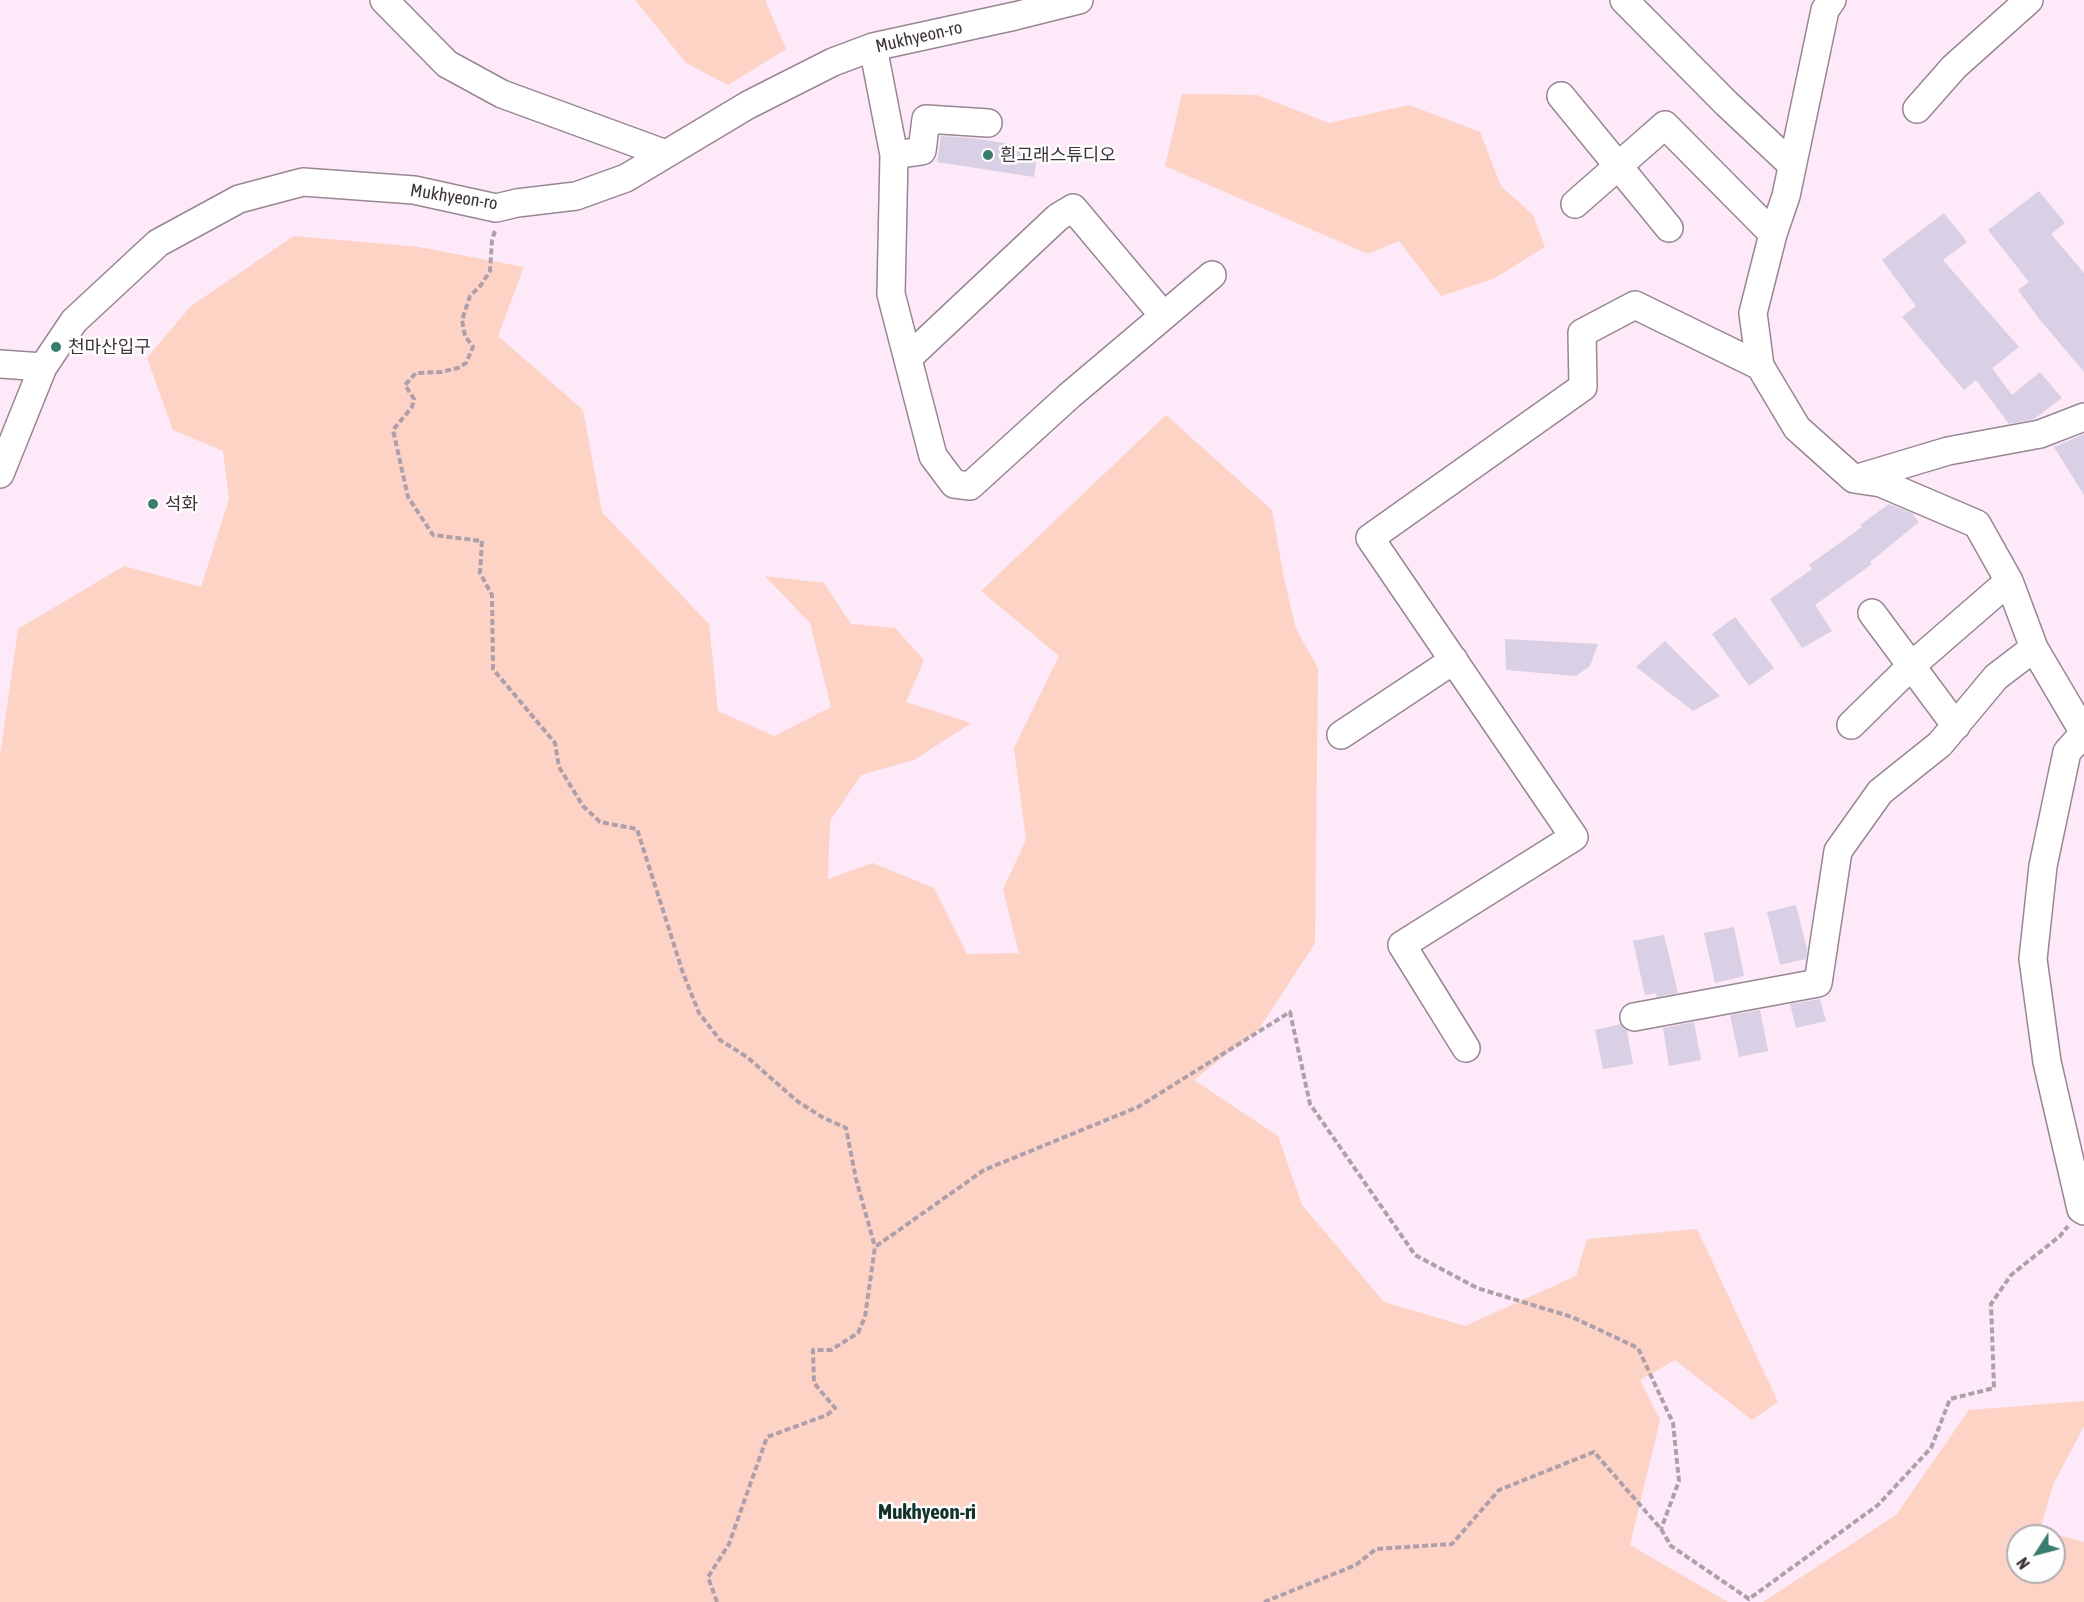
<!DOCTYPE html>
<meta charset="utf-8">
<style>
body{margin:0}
#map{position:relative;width:2084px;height:1602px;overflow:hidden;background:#fde9f7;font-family:"Asap Condensed",sans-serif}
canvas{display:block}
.north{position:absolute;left:2006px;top:1524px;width:60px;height:60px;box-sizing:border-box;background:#fdfdfd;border:2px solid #b0adaf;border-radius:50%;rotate:234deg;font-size:16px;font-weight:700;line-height:24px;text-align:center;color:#3c343a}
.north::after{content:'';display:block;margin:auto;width:21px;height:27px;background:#3a7d6e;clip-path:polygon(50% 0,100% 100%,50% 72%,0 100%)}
</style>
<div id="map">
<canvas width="2084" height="1602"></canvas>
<div class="north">N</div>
</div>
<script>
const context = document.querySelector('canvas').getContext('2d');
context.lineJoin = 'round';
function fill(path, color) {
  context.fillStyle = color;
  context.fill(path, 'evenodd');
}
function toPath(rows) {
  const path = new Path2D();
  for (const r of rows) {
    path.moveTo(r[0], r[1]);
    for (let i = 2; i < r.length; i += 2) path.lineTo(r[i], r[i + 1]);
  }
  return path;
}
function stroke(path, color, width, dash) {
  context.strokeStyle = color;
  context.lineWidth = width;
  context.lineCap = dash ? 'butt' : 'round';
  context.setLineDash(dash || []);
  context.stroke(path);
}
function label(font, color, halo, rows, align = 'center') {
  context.font = font + ' "Asap Condensed","Noto Sans KR",sans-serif';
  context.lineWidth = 5;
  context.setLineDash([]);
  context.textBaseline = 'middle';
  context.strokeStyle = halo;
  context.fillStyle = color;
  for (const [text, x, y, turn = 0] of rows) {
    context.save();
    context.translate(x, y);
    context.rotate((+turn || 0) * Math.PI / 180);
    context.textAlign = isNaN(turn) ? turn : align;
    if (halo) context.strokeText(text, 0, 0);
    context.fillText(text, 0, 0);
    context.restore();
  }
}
const green = toPath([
 [635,0,765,0,786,49,728,85,686,63],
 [1182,94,1257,95,1329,123,1409,105,1480,132,1501,186,1533,215,1545,247,1493,279,1441,296,1399,241,1368,254,1165,166],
 [294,236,419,247,524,267,498,336,583,410,602,512,709,624,718,711,774,736,831,707,810,623,765,576,824,583,851,624,895,628,924,660,906,702,971,723,914,760,861,775,830,821,828,879,873,863,934,888,967,954,1019,953,1003,889,1026,840,1014,748,1059,656,981,591,1166,415,1272,510,1284,579,1296,629,1318,668,1315,943,1259,1029,1194,1080,1278,1136,1302,1205,1384,1302,1465,1326,1576,1276,1587,1239,1697,1229,1778,1402,1752,1420,1675,1360,1640,1380,1660,1420,1630,1545,1728,1602,0,1602,0,756,18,629,124,566,201,587,229,499,223,451,173,430,147,358,191,306],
 [2084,1401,2084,1426,2053,1485,2040,1530,2084,1542,2084,1602,1763,1602,1896,1515,1969,1410],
 [2018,1536,2054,1536,2054,1572,2018,1572]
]);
const building = toPath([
 [941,136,971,138,1038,148,1034,177,937,162],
 [2039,191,2065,223,2051,234,2084,273,2084,372,2040,320,2018,290,2029,282,1988,230],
 [1944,213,1967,242,1943,260,2019,347,1992,368,2012,395,2040,372,2062,398,2034,419,2009,424,1976,380,1964,390,1902,317,1916,306,1882,260],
 [2084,434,2084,495,2054,447],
 [1889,504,1912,513,1919,522,1870,562,1872,564,1815,605,1832,631,1802,648,1770,599,1812,569,1809,565,1862,527,1860,525],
 [1735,617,1774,668,1749,686,1712,634],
 [1505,639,1598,644,1590,666,1576,676,1506,670],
 [1665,641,1720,696,1693,711,1636,667],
 [1796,905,1807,949,1806,959,1780,965,1767,912],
 [1734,927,1744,976,1715,983,1704,933],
 [1664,935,1678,993,1657,997,1656,993,1645,995,1633,941],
 [1820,999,1826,1021,1796,1028,1790,1004],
 [1760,1010,1768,1051,1739,1057,1730,1015],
 [1694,1022,1701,1060,1669,1066,1663,1028],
 [1621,1024,1627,1031,1633,1064,1603,1069,1595,1030]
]);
const path = toPath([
 [495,231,492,240,490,271,481,285,470,296,462,320,465,336,473,347,466,363,458,368,441,372,416,373,405,385,414,399,412,407,393,430,408,497,433,535,482,541,480,573,492,595,493,669,555,743,559,767,583,806,600,822,637,829,683,973,699,1013,720,1040,747,1057,797,1101,822,1117,846,1128,856,1179,875,1247],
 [717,1602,708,1577,729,1544,767,1437,827,1415,835,1408,814,1383,813,1350,831,1350,858,1333,865,1317,875,1247,984,1170,1138,1107,1290,1012,1310,1104,1415,1255,1477,1288,1572,1317,1638,1348,1673,1423,1679,1481,1661,1529],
 [1264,1602,1356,1565,1376,1549,1452,1544,1499,1490,1594,1452,1661,1529,1671,1546,1749,1599,1878,1505,1931,1448,1950,1399,1994,1388,1991,1304,2011,1275,2060,1236,2068,1226]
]);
const minor = toPath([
 [384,0,447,64,502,94,666,154],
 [1624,0,1726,103,1792,165],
 [1832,0,1825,10,1786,196,1773,234,1753,313,1760,366,1797,428,1854,479,1881,483,1977,524,2009,581,2034,648,2084,733],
 [873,47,894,155,891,294,933,456,954,484,970,486,1069,396,1212,275],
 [1561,96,1669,228],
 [1917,109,1954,67,2029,0],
 [894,155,922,151,926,119,988,123],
 [1575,204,1665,125,1773,234],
 [908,358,1058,217,1073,208,1163,315],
 [0,364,43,367],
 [0,474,43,367,74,321,158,243,239,199,303,182,414,190,496,208,517,203,576,196,626,178,748,105,833,62,873,47,1015,16,1079,0],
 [1858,478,1948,451,2040,434,2084,417],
 [1872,613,1956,726],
 [1851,725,1911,666,2009,581],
 [2084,733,2067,752,2043,866,2033,959,2047,1062,2081,1209,2084,1211],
 [1341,735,1454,660],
 [1634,1017,1818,983,1838,851,1880,792,1940,744,1996,677,2034,648],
 [1466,1048,1402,945,1574,837,1370,538,1583,387,1582,333,1635,305,1760,366]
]);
const markers = [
 [988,155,6,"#3a7d6e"],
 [56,347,6,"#3a7d6e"],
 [153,504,6,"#3a7d6e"]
];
const streetNames = [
 ["Mukhyeon-ro",919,37,-13],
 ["Mukhyeon-ro",454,197,9]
];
const poiNames = [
 ["흰고래스튜디오",1000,155],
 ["천마산입구",68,347],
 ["석화",165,504]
];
const quarterNames = [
 ["Mukhyeon-ri",927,1512]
];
fill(green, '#fdd3c6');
fill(building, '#d9d0e5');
stroke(minor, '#988693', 30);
stroke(path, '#ae9faa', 4, [6, 3]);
stroke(minor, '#fff', 27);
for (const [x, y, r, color] of markers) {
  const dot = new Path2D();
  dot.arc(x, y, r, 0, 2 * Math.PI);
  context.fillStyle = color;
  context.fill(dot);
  stroke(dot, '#fdfdfd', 2);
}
label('18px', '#3c343a', '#fdfdfd', streetNames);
label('18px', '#3c343a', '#fdfdfd', poiNames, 'left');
label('bold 21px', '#12322b', '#fdfdfd', quarterNames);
</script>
